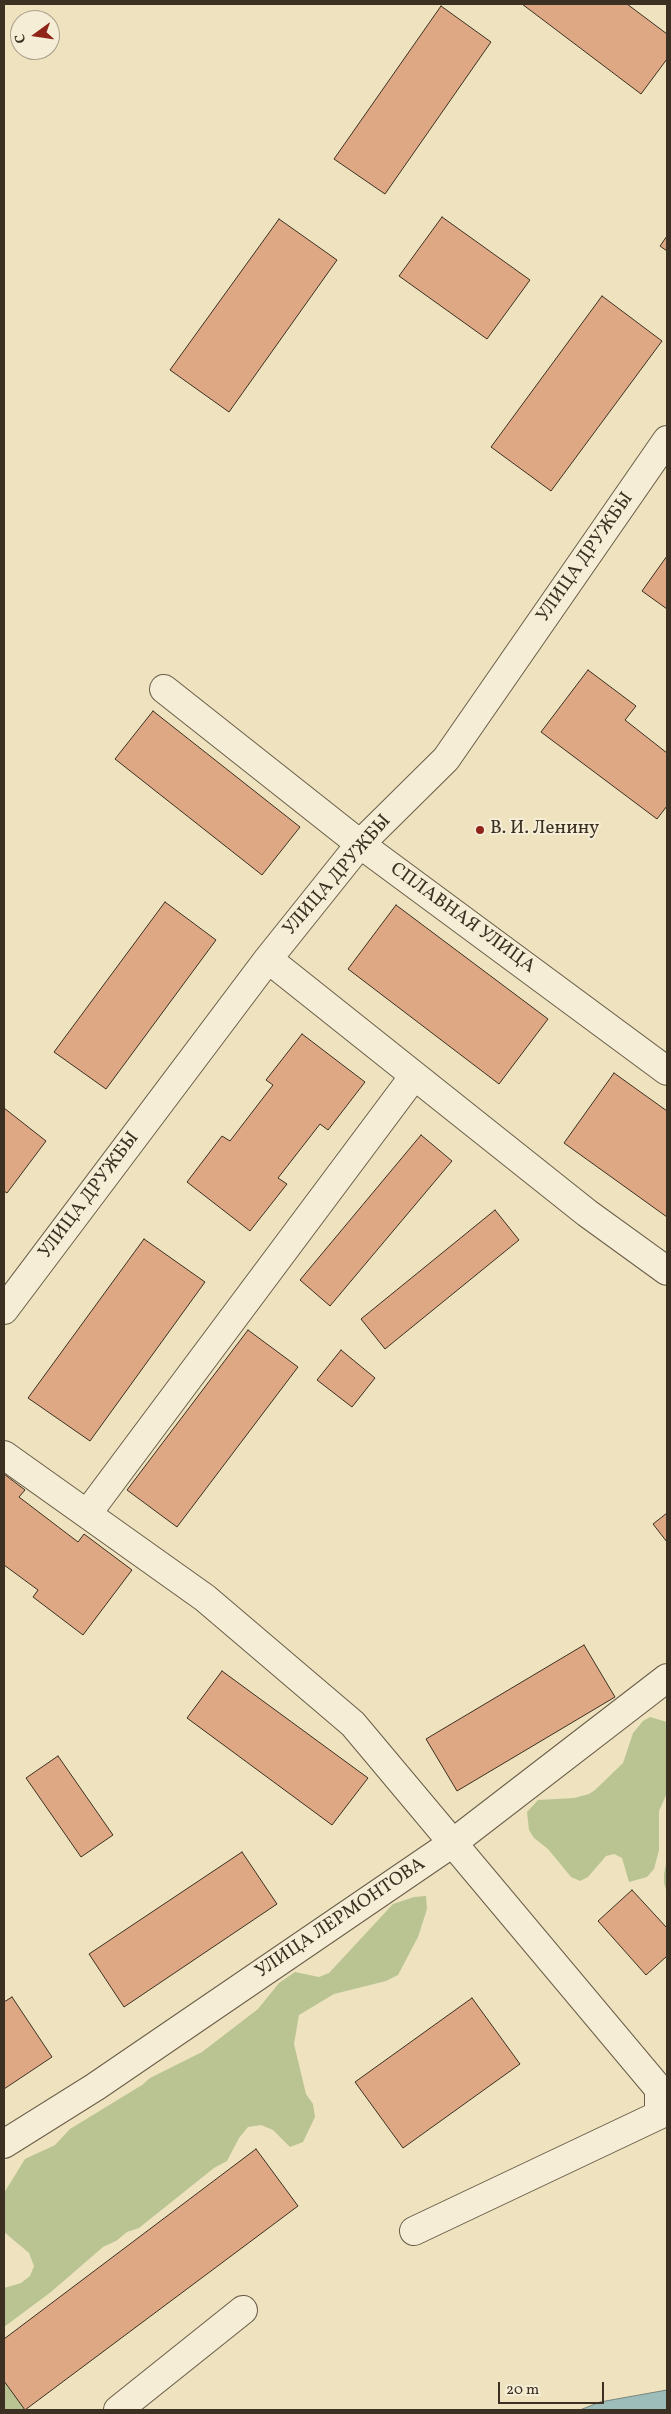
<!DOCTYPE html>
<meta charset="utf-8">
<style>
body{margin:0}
#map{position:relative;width:671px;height:2414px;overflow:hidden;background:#efe3bf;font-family:Vollkorn,serif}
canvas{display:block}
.frame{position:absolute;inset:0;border:5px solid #3c3022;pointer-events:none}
.north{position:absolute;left:10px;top:10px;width:50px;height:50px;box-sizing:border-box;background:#f5edd5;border:1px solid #aba18d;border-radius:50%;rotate:256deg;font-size:14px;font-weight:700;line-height:20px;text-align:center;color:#3c3022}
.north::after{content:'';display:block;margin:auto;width:18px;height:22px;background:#8f2418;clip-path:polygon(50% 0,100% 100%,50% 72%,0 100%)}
.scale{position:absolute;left:498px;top:2382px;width:106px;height:22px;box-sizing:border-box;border:2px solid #3c3022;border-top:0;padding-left:6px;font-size:15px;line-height:18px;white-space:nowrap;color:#3c3022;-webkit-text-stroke:4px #f5edd5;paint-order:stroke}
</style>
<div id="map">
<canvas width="671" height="2414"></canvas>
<div class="frame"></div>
<div class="north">С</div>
<div class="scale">20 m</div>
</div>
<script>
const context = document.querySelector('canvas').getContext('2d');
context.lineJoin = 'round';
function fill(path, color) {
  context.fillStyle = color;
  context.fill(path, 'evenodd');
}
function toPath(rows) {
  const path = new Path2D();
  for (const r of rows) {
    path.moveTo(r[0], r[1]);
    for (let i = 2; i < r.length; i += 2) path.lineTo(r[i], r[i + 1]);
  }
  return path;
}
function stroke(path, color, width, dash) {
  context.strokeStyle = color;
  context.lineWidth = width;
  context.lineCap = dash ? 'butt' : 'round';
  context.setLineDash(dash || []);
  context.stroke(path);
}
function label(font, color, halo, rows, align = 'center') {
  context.font = font + ' Vollkorn,serif';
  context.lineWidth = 4;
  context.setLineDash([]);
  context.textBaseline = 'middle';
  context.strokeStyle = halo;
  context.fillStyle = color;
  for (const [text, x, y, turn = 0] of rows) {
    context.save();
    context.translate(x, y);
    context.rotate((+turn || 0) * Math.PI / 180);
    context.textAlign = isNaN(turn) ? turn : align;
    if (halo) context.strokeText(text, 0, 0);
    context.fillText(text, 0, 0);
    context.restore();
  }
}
const green = toPath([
 [650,1717,667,1722,667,1793,659,1811,659,1850,654,1869,647,1877,629,1882,622,1858,614,1854,606,1856,588,1877,580,1881,571,1877,548,1849,534,1838,529,1830,527,1812,538,1800,574,1798,589,1794,595,1790,623,1763,633,1733,643,1721],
 [667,1859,667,1893,664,1883,664,1874],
 [426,1896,427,1909,418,1937,398,1975,386,1981,334,1994,299,2015,294,2044,306,2094,313,2104,315,2117,303,2142,290,2147,273,2130,261,2125,248,2127,239,2138,227,2161,214,2168,139,2228,127,2232,116,2241,103,2247,51,2292,4,2327,4,2288,21,2283,30,2276,34,2266,29,2253,4,2232,4,2193,25,2159,55,2145,70,2129,142,2085,150,2078,202,2052,258,2009,279,1983,295,1972,319,1977,329,1973,393,1904,414,1897],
 [4,2381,25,2410,4,2410]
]);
const water = toPath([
 [667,2390,667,2410,580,2410,600,2402,667,2390]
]);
const building = toPath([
 [522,4,627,4,667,34,667,59,641,94,522,4],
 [441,6,491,42,385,194,334,159,441,6],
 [442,217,530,280,487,339,399,276,442,217],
 [279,219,337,260,229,412,170,370,279,219],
 [667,236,667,251,660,246,667,236],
 [602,296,662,341,551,491,491,447,602,296],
 [667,556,667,609,642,591,667,556],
 [588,670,636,706,625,720,667,753,667,806,657,819,541,732,588,670],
 [153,711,300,827,262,875,115,759,153,711],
 [165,902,216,940,106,1089,54,1052,165,902],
 [396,905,548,1019,499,1084,348,969,396,905],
 [302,1034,365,1082,328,1130,320,1124,278,1178,287,1184,250,1231,187,1182,222,1136,230,1141,273,1085,266,1080,302,1034],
 [614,1073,667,1111,667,1217,564,1143,614,1073],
 [4,1108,46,1141,7,1193,4,1191,4,1108],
 [421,1135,452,1161,330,1306,300,1280,421,1135],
 [495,1210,519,1240,385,1349,361,1319,495,1210],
 [144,1239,205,1282,90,1441,28,1398,144,1239],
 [248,1330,298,1367,177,1527,127,1490,248,1330],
 [341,1350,375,1378,352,1407,317,1380,341,1350],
 [4,1474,25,1490,19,1497,78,1542,84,1534,132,1570,83,1635,33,1597,38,1590,4,1565,4,1474],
 [667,1513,667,1542,653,1524,667,1513],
 [584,1645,615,1697,457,1791,426,1739,584,1645],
 [222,1671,368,1778,332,1825,187,1718,222,1671],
 [58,1756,113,1835,81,1857,26,1778,58,1756],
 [242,1852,277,1904,124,2007,89,1954,242,1852],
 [632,1890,667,1928,667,1956,646,1975,598,1921,632,1890],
 [12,1997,52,2057,4,2089,4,2002,12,1997],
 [472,1998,520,2064,403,2148,355,2082,472,1998],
 [256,2149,298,2206,25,2410,4,2381,4,2339,256,2149]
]);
const minor = toPath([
 [164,689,360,844,667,1071],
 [268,959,587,1213,667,1271],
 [4,1310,268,959,360,844,446,759,667,440],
 [4,1455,205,1598,353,1724,659,2089,659,2115,414,2231],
 [87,1514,414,1076],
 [4,2144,95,2087,454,1842,667,1678],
 [118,2410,243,2310]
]);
const markers = [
 [480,830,5,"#8f2418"]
];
const streetNames = [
 ["УЛИЦА ДРУЖБЫ",586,558,-55],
 ["УЛИЦА ДРУЖБЫ",338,876,-49],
 ["СПЛАВНАЯ УЛИЦА",462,919,36],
 ["УЛИЦА ДРУЖБЫ",90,1196,-53],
 ["УЛИЦА ЛЕРМОНТОВА",341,1919,-34]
];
const poiNames = [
 ["В. И. Ленину",490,830]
];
fill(green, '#b9c492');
fill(water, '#9cbdb9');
stroke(water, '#76857d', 1);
fill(building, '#dda883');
stroke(building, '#3c3022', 1);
stroke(minor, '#695d49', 30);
stroke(minor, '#f5edd5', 28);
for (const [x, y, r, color] of markers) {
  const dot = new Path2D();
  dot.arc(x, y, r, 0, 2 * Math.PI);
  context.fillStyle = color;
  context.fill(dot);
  stroke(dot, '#f5edd5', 2);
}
label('19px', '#3c3022', '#f5edd5', streetNames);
label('19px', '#3c3022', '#f5edd5', poiNames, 'left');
</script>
